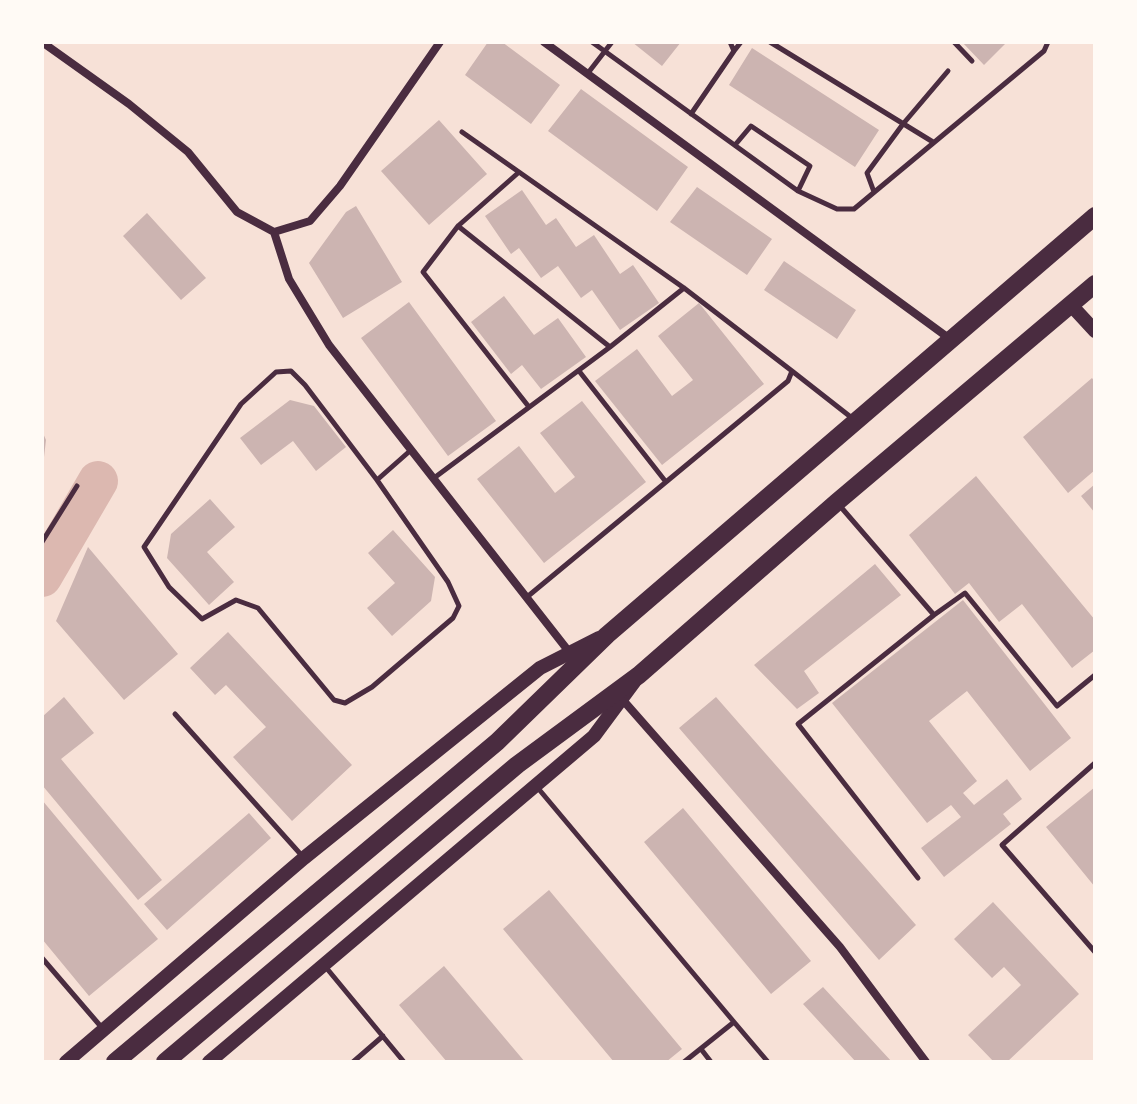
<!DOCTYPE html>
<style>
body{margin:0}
#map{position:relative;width:1137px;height:1104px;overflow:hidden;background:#f7e1d7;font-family:"Space Grotesk",sans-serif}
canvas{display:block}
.frame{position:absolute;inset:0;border:44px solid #fffaf5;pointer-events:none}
</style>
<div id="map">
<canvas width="1137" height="1104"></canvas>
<div class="frame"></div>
</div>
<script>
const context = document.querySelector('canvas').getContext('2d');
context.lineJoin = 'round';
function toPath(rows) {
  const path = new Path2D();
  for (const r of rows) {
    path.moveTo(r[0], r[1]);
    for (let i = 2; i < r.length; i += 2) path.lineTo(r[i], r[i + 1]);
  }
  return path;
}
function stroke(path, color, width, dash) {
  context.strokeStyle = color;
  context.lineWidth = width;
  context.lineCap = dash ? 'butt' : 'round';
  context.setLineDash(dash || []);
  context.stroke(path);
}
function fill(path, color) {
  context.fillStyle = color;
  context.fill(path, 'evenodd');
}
const river = toPath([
 [42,577,98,481]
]);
const building = toPath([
 [488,42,502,42,560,85,531,124,465,75],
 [632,42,681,42,662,66],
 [962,42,1007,42,984,65],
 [752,48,879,130,855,167,729,85],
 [581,89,688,167,657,211,548,131],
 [439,120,487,174,429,225,381,171],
 [697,187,772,239,747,275,670,222],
 [522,190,546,225,556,218,576,247,594,235,620,274,633,265,659,303,620,330,592,290,581,298,558,266,541,278,519,248,511,254,485,216],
 [356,206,402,282,343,318,309,263,346,212],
 [147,213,206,278,181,300,123,236],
 [784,261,856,310,837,339,764,290],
 [504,296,534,335,558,318,586,357,541,389,522,365,511,374,471,322],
 [409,302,496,421,448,456,361,338],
 [699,303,764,384,662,465,595,381,637,349,672,396,693,380,658,336],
 [1092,378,1095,382,1095,470,1068,493,1023,437],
 [290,400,314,406,346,447,316,471,293,441,261,465,240,438],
 [582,401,646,482,544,563,477,479,519,446,555,493,575,477,540,433],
 [42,431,46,440,44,457,42,457],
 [976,476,1095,620,1095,650,1072,668,1022,604,999,622,969,583,955,594,909,535],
 [1095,484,1095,513,1081,496],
 [210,499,235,527,207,552,234,582,209,605,167,558,171,534],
 [393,530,435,577,431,601,392,636,367,608,395,583,368,553],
 [88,547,178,654,124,700,56,621],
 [875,564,901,595,804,671,819,693,797,709,754,665],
 [963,600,1071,738,1030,771,967,691,929,721,977,781,963,793,974,805,1007,779,1022,799,1003,814,1011,824,944,877,921,848,961,817,951,805,927,823,832,703],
 [228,632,352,765,292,821,233,757,266,727,226,685,215,695,190,668],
 [64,697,94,733,61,759,162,880,138,900,42,785,42,717],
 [716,697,916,925,879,960,679,728],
 [1095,787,1095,887,1046,827],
 [42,800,158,939,89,996,42,939],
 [683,808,811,961,771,994,644,842],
 [249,813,271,838,167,930,144,904],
 [549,890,682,1049,666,1062,614,1062,503,929],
 [993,902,1079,994,1007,1062,994,1062,968,1035,1021,985,1004,967,992,978,954,939],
 [444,966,525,1062,447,1062,399,1005],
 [823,987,892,1062,856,1062,803,1004]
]);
const service = toPath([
 [592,42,798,191,837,209,854,209,1044,51,1048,42],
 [770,42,933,142],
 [954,42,972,61],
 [734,51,741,42],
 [588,73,612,42],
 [691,114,734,51,730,42],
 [462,132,684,288,792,371],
 [735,145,751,126,810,166,798,191],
 [518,173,458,226,423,272,529,407],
 [874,192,867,173,903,124,948,71],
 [458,226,610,347],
 [579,371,666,482],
 [434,478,610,347,684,288],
 [377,480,448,582,459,606,453,618,372,687,345,703,334,700,258,608,236,600,202,619,169,587,144,547,241,404,276,372,291,371,305,385,377,480,411,450],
 [840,506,934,615,798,724,918,878],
 [42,542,77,486],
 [527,597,788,381,792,371,852,418],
 [934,615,965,593,1057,706,1095,675],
 [175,714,304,858],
 [1095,763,1002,845,1095,952],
 [537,787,734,1022,684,1062],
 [42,958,103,1029],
 [324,965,404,1062],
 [734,1022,768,1062],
 [701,1049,711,1062],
 [353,1062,383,1036]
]);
const minor = toPath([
 [42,42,129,104,188,152,237,212,274,232,310,221,340,186,440,42],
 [544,42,950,339],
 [274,232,289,279,329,345,570,653],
 [622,699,840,947,926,1062]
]);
const tertiary = toPath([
 [1071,305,1095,331]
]);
const secondary = toPath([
 [66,1062,304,858,540,668,599,638],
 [209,1062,594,736,634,682]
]);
const trunk = toPath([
 [115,1062,497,742,607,635,1095,216],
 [165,1062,517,765,639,675,837,502,1095,284]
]);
stroke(river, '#dcb8b0', 40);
fill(building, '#ccb4b1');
stroke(service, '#4a2c40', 5);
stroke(minor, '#4a2c40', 8);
stroke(tertiary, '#4a2c40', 14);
stroke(secondary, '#4a2c40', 14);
stroke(trunk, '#4a2c40', 18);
</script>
